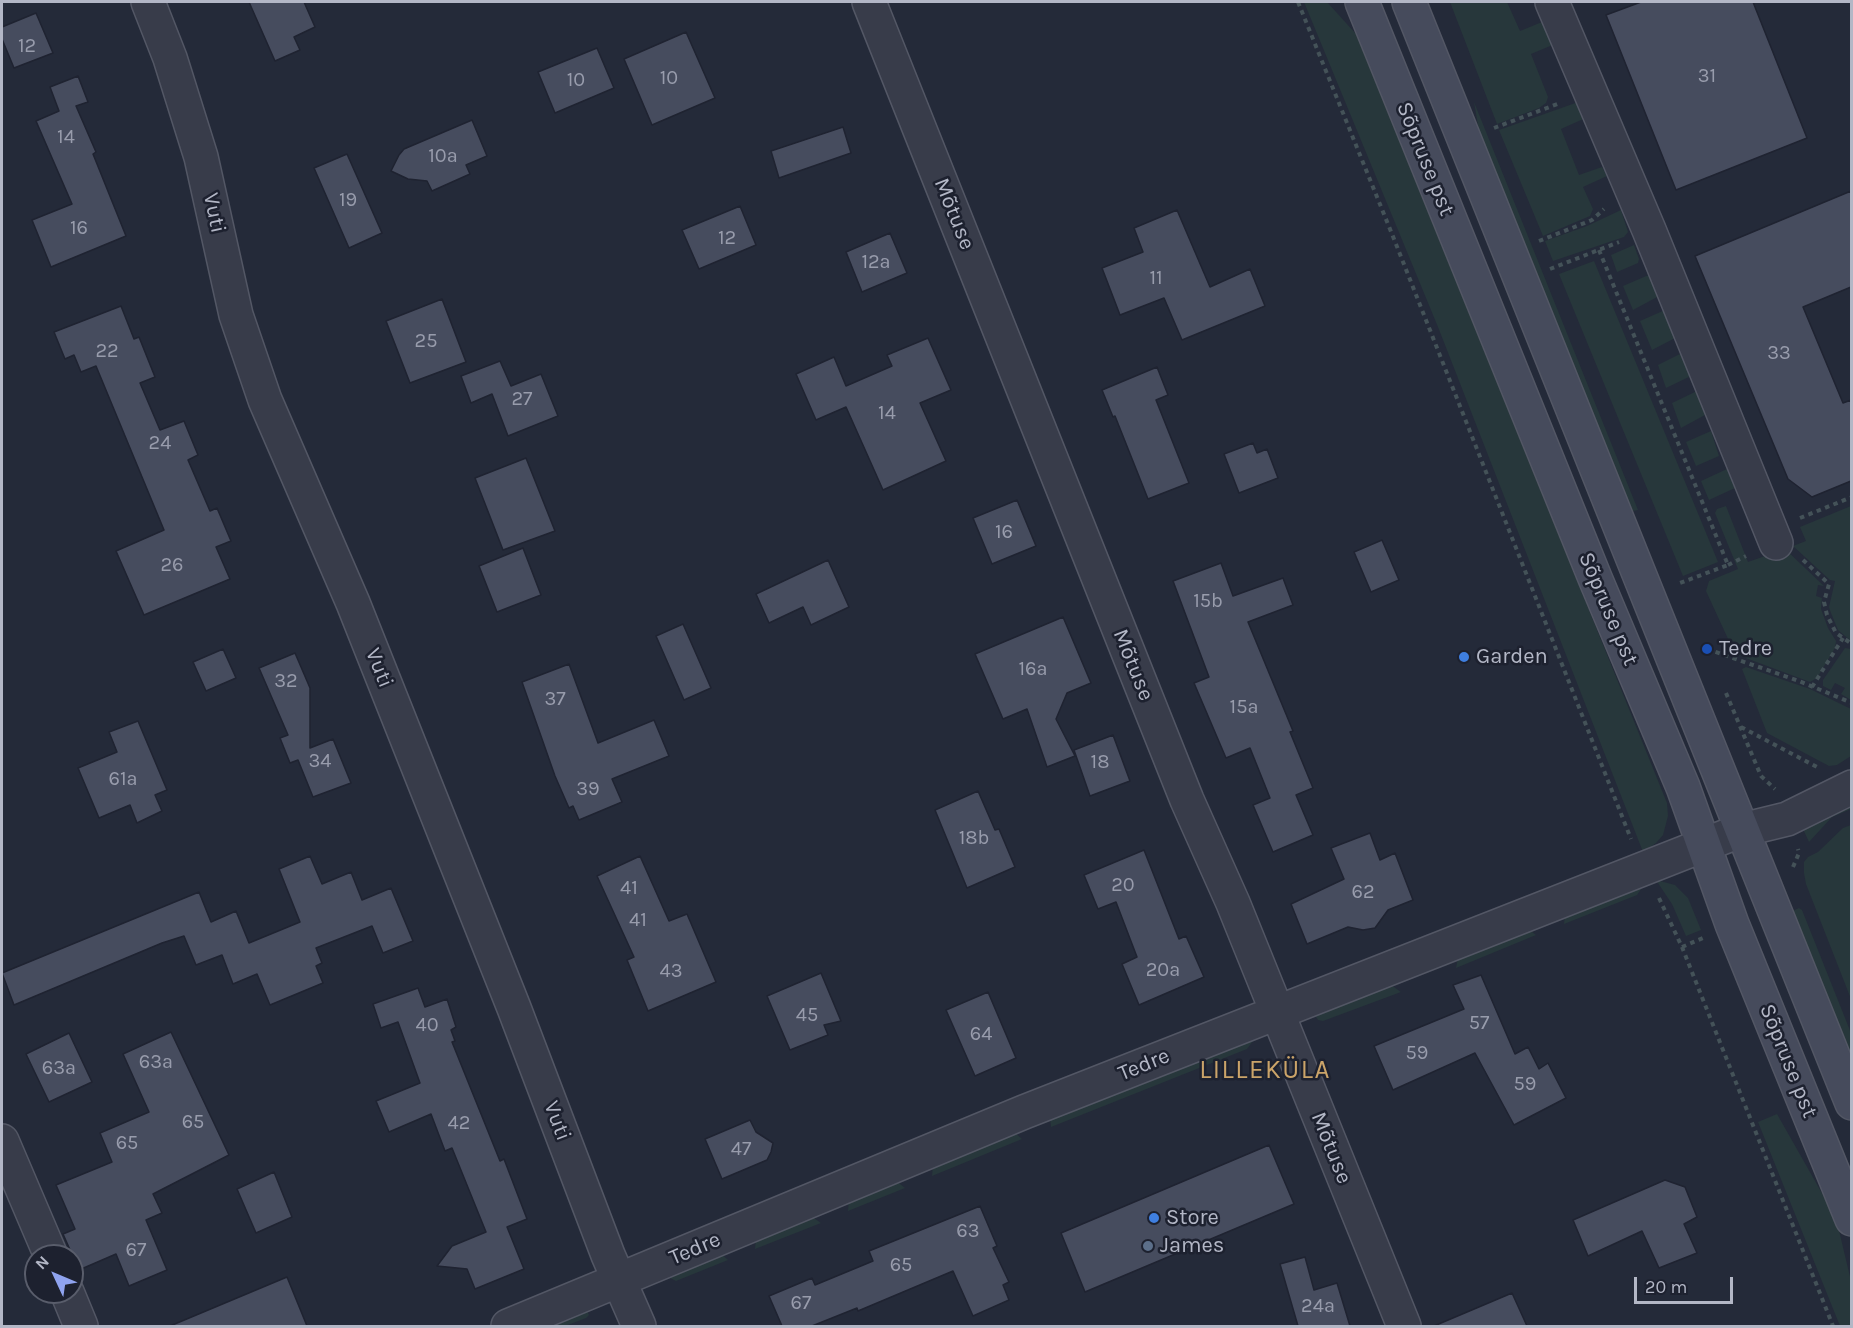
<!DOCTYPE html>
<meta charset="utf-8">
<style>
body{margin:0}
#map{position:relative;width:1853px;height:1328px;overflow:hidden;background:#242a39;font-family:Karla,sans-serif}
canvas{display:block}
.frame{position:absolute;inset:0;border:3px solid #b3b7c6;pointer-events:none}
.north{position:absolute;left:24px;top:1244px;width:60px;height:60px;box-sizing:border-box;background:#1d212f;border:2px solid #595d6b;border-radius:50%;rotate:314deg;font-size:16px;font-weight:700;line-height:24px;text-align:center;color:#b3b7c6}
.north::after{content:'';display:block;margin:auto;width:21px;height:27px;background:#8fa3ef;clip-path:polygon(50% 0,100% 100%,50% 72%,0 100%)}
.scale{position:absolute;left:1634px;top:1277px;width:99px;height:27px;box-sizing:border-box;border:3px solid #b3b7c6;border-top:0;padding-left:8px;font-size:18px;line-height:21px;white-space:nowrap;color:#b3b7c6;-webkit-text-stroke:4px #1d212f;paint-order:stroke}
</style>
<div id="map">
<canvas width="1853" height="1328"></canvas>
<div class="frame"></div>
<div class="north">N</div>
<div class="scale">20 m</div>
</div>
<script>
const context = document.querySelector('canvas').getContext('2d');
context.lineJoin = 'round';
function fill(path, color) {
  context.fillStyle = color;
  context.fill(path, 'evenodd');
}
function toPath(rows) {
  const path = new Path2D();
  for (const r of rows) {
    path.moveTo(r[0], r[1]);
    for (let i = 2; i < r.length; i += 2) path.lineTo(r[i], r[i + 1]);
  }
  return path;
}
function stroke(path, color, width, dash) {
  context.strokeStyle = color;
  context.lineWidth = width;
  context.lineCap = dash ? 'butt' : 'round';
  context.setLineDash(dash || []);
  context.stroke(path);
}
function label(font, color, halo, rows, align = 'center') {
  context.font = font + ' Karla,sans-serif';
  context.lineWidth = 5;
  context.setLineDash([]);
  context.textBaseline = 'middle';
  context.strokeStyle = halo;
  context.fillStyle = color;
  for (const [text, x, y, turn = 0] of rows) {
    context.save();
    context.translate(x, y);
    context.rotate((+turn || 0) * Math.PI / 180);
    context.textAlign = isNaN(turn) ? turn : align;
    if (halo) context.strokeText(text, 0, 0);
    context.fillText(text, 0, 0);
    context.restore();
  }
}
const green = toPath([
 [1304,2,1327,2,1356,34,1667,803,1668,816,1663,835,1656,843,1643,852,1438,327],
 [1450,2,1507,2,1520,31,1542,22,1555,44,1531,54,1548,97,1546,103,1539,108,1497,124],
 [1584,100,1590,116,1561,129,1579,175,1602,167,1607,176,1583,187,1593,209,1590,216,1543,236,1499,130],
 [1474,102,1638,510,1633,511,1613,475,1484,160],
 [1621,210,1628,232,1624,237,1553,261,1545,241,1587,226],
 [1634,245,1639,259,1638,263,1617,272,1611,255],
 [1594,261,1718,562,1683,576,1559,274],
 [1651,274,1659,296,1633,310,1623,286],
 [1665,310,1677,337,1652,350,1640,321],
 [1684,352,1693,375,1666,388,1658,365],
 [1697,391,1705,415,1681,428,1672,403],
 [1711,431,1719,456,1696,466,1686,442],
 [1727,469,1735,488,1709,500,1701,481],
 [1726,506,1748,562,1785,549,1824,586,1818,585,1816,596,1822,598,1821,609,1828,628,1836,641,1835,648,1817,678,1810,682,1735,654,1706,591,1709,581,1738,569,1715,513,1717,509],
 [1851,506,1851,641,1838,630,1831,613,1829,607,1835,581,1830,580,1793,546,1806,541,1800,527],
 [1845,648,1851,649,1851,700,1841,694,1845,688,1835,683,1831,690,1823,686,1823,680],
 [1746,667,1810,689,1851,709,1851,756,1837,765,1829,766,1767,733,1742,669],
 [1851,802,1851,809,1832,817,1809,842,1803,829],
 [1851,825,1851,999,1806,884,1804,873,1804,862,1808,857,1818,852,1843,828],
 [1656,880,1675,885,1688,898,1701,930,1686,936,1672,904],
 [1639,883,1641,889,1637,895,1564,924,1565,914],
 [1799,908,1802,910,1851,1033,1851,1065,1788,913],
 [1528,929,1536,935,1456,968,1458,958],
 [1391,985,1401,992,1323,1021,1318,1020,1315,1015],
 [1251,1038,1253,1041,1247,1049,1051,1127,1050,1117],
 [1777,1114,1836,1218,1851,1281,1851,1326,1840,1326,1758,1122],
 [1014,1132,1022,1139,932,1176,933,1166],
 [895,1180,905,1188,848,1211,849,1199],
 [811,1216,821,1223,755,1249,756,1238],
 [719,1252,728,1260,676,1281,670,1278,670,1273],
 [586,1309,589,1315,586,1318,565,1326,542,1326]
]);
const building = toPath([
 [249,2,304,2,315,27,294,37,300,50,275,61,249,2],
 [1641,2,1753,2,1807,138,1676,190,1606,15,1641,2],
 [36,13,53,53,14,68,2,39,2,27,36,13],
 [686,32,715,98,652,125,624,59,686,32],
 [597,48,614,88,555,113,538,72,597,48],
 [78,76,88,102,76,106,96,152,93,154,126,236,51,267,32,220,72,204,36,121,59,111,50,87,78,76],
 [472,120,487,156,466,165,470,174,432,191,427,181,408,179,391,171,399,155,404,149,472,120],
 [843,127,851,153,779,178,771,151,843,127],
 [347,154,382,233,349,248,314,168,347,154],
 [1851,191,1851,287,1803,307,1843,403,1851,400,1851,481,1812,497,1788,479,1695,256,1851,191],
 [740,206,756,245,699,269,682,230,740,206],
 [1177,210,1210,287,1250,269,1265,306,1182,340,1164,298,1120,315,1102,268,1143,252,1134,228,1177,210],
 [890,233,907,273,862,292,846,252,890,233],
 [442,299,466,362,410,383,386,321,442,299],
 [121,306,134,339,139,337,155,377,140,383,160,430,184,421,198,455,188,460,210,511,217,508,231,541,216,547,230,579,144,615,116,551,164,530,96,366,81,372,74,355,65,359,54,332,121,306],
 [928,338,951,390,920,403,946,461,883,490,846,407,816,420,796,374,834,357,846,386,892,366,887,355,928,338],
 [500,361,511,386,541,374,558,416,508,436,492,394,471,403,461,376,500,361],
 [1157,367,1168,395,1156,400,1189,483,1148,499,1115,416,1113,417,1102,390,1157,367],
 [1253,443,1257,453,1267,449,1278,478,1239,493,1224,454,1253,443],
 [526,458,555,531,503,550,475,478,526,458],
 [1017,500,1036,546,992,564,973,518,1017,500],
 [1382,540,1399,580,1371,592,1354,552,1382,540],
 [523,548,541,595,497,612,479,566,523,548],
 [828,560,849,607,811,625,803,607,769,623,756,594,828,560],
 [1221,563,1233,596,1283,578,1293,605,1248,622,1293,731,1290,732,1313,788,1296,795,1313,835,1273,852,1253,805,1270,798,1250,748,1226,758,1194,683,1209,677,1173,581,1221,563],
 [1063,617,1091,683,1067,693,1056,719,1075,756,1047,767,1027,709,1003,719,975,654,1063,617],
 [683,624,711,688,684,700,656,636,683,624],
 [223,649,236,678,206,691,193,662,223,649],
 [295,653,310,688,310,748,333,739,351,783,313,797,298,760,290,763,280,738,288,735,259,668,295,653],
 [569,664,598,743,654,720,669,756,612,779,622,802,579,820,573,806,569,808,555,776,522,682,569,664],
 [138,721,167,790,155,795,162,811,137,823,130,805,99,818,78,768,117,752,109,732,138,721],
 [1113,735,1130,781,1090,796,1074,750,1113,735],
 [978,791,995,830,999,829,1015,867,967,888,935,810,978,791],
 [1370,833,1380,860,1395,853,1413,900,1388,910,1375,928,1363,930,1348,927,1307,944,1291,904,1344,879,1331,848,1370,833],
 [1144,850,1179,939,1186,936,1204,977,1139,1005,1122,964,1137,957,1116,902,1098,909,1084,875,1144,850],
 [310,856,322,884,351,872,362,900,391,888,413,941,383,953,372,926,316,948,322,963,316,966,323,983,270,1005,257,974,233,984,222,955,196,965,184,936,162,943,14,1005,2,973,199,892,211,922,236,911,249,943,300,922,279,869,310,856],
 [640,856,669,921,687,914,716,982,648,1011,627,960,634,957,597,876,640,856],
 [821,973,841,1021,824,1025,828,1035,790,1050,767,996,821,973],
 [1481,975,1515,1054,1528,1047,1539,1069,1548,1063,1566,1098,1514,1125,1475,1053,1393,1090,1374,1046,1464,1009,1453,985,1481,975],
 [418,988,425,1007,447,999,456,1027,451,1030,455,1041,452,1042,500,1161,504,1159,527,1219,507,1227,524,1269,475,1289,467,1269,437,1266,452,1246,486,1232,452,1148,445,1151,431,1114,389,1132,376,1101,420,1083,398,1022,381,1028,373,1004,418,988],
 [988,992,1016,1058,975,1076,946,1010,988,992],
 [171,1032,229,1155,153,1194,162,1213,146,1220,167,1270,129,1286,116,1254,79,1270,63,1234,75,1229,56,1185,112,1162,100,1133,149,1112,123,1054,171,1032],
 [69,1033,92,1082,49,1102,26,1054,69,1033],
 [750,1120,756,1132,773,1143,771,1152,767,1160,722,1179,705,1139,750,1120],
 [1269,1145,1294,1204,1085,1292,1061,1233,1269,1145],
 [274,1172,292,1217,256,1233,237,1189,274,1172],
 [1665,1180,1685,1187,1697,1217,1684,1224,1697,1253,1659,1268,1642,1231,1588,1256,1573,1220,1665,1180],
 [980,1206,997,1246,993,1248,1009,1282,1003,1285,1009,1300,973,1316,953,1271,858,1311,857,1308,812,1326,782,1326,769,1296,812,1278,815,1285,873,1261,869,1251,980,1206],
 [1305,1257,1314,1290,1337,1283,1350,1326,1298,1326,1280,1264,1305,1257],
 [287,1277,307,1326,170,1326,287,1277],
 [1512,1293,1527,1326,1434,1326,1512,1293]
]);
const path = toPath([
 [1298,2,1392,234,1631,839],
 [1494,128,1560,103],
 [1539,241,1592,220,1604,209],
 [1599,250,1728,565,1680,583],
 [1550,269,1619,242],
 [1800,518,1852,497],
 [1803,560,1829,584,1824,602,1827,615,1836,633,1852,644],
 [1728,565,1746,556],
 [1707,649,1799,681,1852,703],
 [1812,687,1843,638],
 [1726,693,1761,776,1775,789],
 [1741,727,1817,767],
 [1793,867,1799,853,1798,849],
 [1659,898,1682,947,1833,1326],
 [1682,947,1703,938]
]);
const street = toPath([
 [148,2,170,58,201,157,236,315,265,400,353,603,514,1008,608,1255,639,1326],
 [869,2,1187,800,1233,903,1404,1326],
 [1552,2,1649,230,1776,543],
 [2,1141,51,1256],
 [67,1292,81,1326],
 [508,1326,1024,1112,1742,830,1787,819,1852,787]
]);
const secondary = toPath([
 [1362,2,1595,578,1683,787,1732,924,1852,1219],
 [1409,2,1852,1103]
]);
const markers = [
 [1707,649,6,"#1a4fb4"],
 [1464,657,6,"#3f7fe0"],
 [1154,1218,6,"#3f7fe0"],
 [1148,1246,6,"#5c6f8a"]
];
const numberNames = [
 ["12",27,46],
 ["31",1707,76],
 ["10",669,78],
 ["10",576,80],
 ["14",66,137],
 ["10a",443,156],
 ["19",348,200],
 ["16",79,228],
 ["12",727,238],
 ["12a",876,262],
 ["11",1156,278],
 ["25",426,341],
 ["22",107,351],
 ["33",1779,353],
 ["27",522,399],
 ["14",887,413],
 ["24",160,443],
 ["16",1004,532],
 ["26",172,565],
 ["15b",1208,601],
 ["16a",1033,669],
 ["32",286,681],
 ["37",555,699],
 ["15a",1244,707],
 ["34",320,761],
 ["18",1100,762],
 ["61a",123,779],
 ["39",588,789],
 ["18b",974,838],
 ["20",1123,885],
 ["41",629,888],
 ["62",1363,892],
 ["41",638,920],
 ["20a",1163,970],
 ["43",671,971],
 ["45",807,1015],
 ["57",1479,1023],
 ["40",427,1025],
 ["64",981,1034],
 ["59",1417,1053],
 ["63a",156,1062],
 ["63a",59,1068],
 ["59",1525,1084],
 ["65",193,1122],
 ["42",459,1123],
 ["65",127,1143],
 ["47",741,1149],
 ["63",968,1231],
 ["67",136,1250],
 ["65",901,1265],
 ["67",801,1303],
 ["24a",1318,1306]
];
const streetNames = [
 ["Sõpruse pst",1425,159,68],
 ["Vuti",214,213,78],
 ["Mõtuse",954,214,68],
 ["Sõpruse pst",1608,609,67],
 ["Mõtuse",1133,665,68],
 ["Vuti",379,668,68],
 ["Sõpruse pst",1788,1061,68],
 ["Tedre",1144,1065,-22],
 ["Vuti",557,1121,69],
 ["Mõtuse",1331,1148,68],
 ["Tedre",695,1249,-23]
];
const poiNames = [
 ["Tedre",1719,649],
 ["Garden",1476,657],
 ["Store",1166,1218],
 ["James",1160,1246]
];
const quarterNames = [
 ["LILLEKÜLA",1265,1071]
];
fill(green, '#27373b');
fill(building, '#464c5e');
stroke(building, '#1f2331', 1.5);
stroke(street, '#535765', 36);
stroke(secondary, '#535765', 36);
stroke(path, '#445258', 4, [4.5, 4.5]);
stroke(street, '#383c4a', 33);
stroke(secondary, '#464b5c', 33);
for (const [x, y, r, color] of markers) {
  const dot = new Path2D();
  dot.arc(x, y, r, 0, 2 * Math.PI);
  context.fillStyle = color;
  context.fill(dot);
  stroke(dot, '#1d212f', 2);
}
label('20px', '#989cac', null, numberNames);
label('22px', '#b3b7c6', '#1d212f', streetNames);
label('22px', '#b3b7c6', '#1d212f', poiNames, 'left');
context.letterSpacing = '1.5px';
label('26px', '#cba469', '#1d212f', quarterNames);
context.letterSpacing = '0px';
</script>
